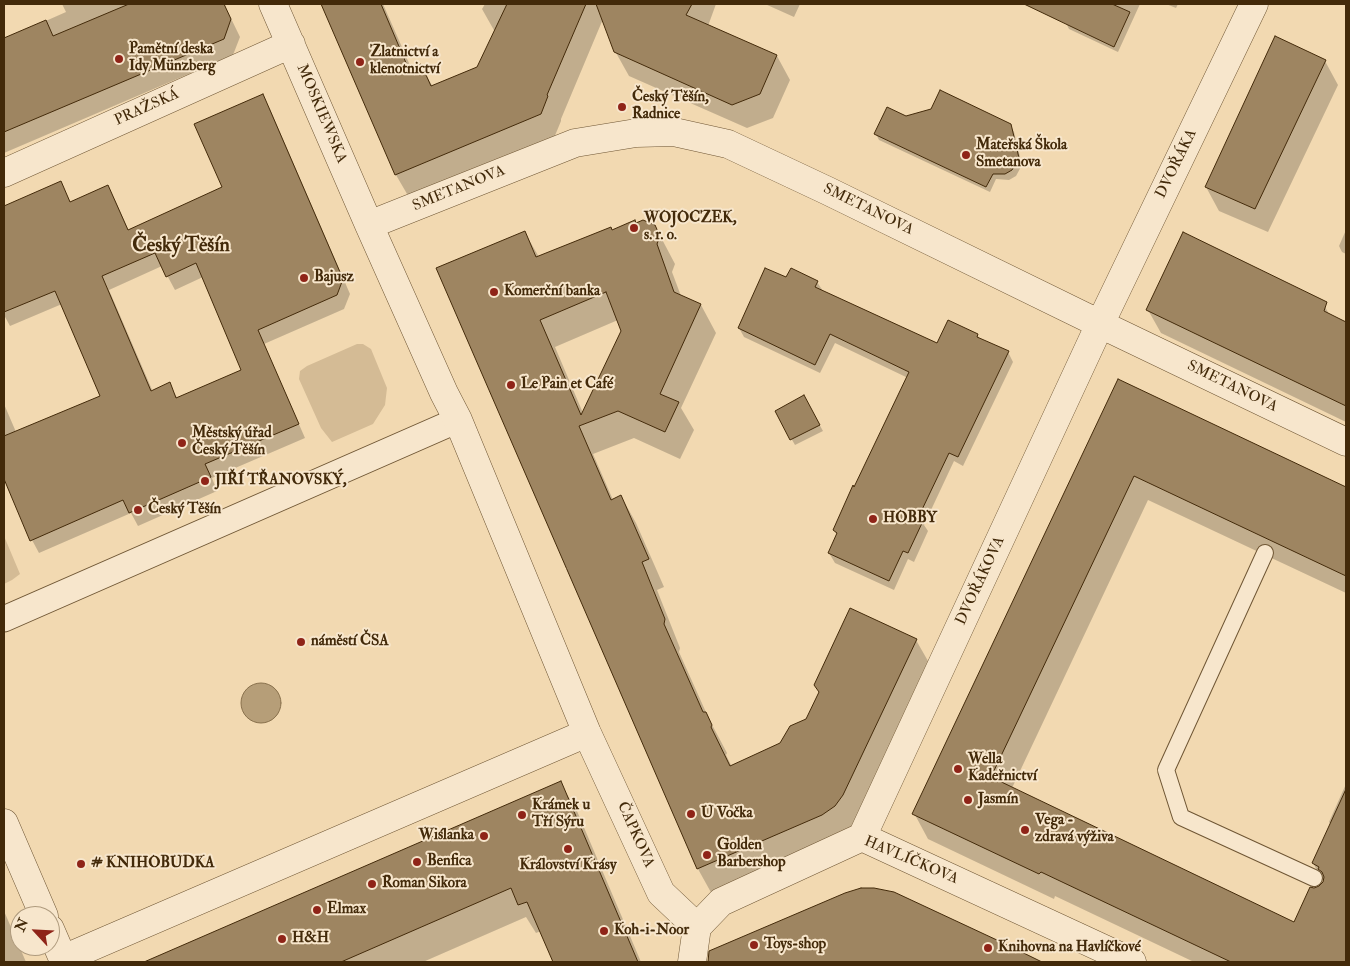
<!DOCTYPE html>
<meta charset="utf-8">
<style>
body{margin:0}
#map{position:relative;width:1350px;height:966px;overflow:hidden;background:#f2d9b1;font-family:"IM FELL Double Pica",serif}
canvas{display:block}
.frame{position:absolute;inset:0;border:5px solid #432a0a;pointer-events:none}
.north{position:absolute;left:10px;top:906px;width:50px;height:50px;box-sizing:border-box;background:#f7e6cc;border:1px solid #af9b7e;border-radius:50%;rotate:295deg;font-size:14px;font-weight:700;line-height:20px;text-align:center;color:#432a0a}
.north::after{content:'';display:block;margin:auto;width:18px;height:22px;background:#8f2418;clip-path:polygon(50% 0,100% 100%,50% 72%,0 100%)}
</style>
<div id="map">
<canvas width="1350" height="966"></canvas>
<div class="frame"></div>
<div class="north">N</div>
</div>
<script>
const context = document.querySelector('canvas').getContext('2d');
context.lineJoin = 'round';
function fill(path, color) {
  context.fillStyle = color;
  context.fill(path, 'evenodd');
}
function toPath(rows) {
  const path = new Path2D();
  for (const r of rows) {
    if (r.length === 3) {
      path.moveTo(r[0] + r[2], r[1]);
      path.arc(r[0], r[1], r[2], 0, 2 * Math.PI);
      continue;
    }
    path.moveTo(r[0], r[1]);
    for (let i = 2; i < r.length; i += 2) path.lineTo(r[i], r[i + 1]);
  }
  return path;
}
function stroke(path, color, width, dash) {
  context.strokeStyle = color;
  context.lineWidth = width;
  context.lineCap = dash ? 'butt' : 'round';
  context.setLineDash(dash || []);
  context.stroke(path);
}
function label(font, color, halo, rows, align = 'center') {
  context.font = font + ' "IM FELL Double Pica",serif';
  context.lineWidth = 4;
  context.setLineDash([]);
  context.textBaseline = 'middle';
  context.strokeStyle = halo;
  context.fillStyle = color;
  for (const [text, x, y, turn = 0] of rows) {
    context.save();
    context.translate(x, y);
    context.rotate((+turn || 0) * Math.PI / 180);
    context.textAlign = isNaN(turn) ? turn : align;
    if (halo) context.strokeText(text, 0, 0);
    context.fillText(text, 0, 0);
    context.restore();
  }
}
const green = toPath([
 [357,344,363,344,371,349,387,388,385,405,373,424,332,442,321,428,299,379,300,371,307,366],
 [4,536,20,574,12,580,4,584]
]);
const water = toPath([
 [261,703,20]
]);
const shadow = toPath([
 [62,4,224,4,240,37,233,55,4,153,4,58,21,50,14,35,66,12],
 [323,4,383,4,412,70,421,66,433,87,478,68,495,32,482,9,485,4,716,4,708,26,777,56,790,80,773,118,747,128,629,76,615,51,603,19,561,119,561,121,554,138,410,199,396,175],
 [765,4,800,4,794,17],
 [1075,4,1090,4,1102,9,1104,4,1140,4,1118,52,1069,29,1066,23],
 [1166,4,1178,4,1176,8],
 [1325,61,1338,85,1268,232,1219,211,1206,187],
 [262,95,270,109,350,294,344,309,264,344,305,438,212,478,217,491,138,526,131,513,39,553,32,540,4,476,4,404,16,432,102,396,62,304,10,326,4,315,4,232,10,229,4,212,4,207,61,183,71,203,107,187,115,200,129,231,224,188],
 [162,266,175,290,203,277,242,370,178,399,169,384,153,392,109,290],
 [906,118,1010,125,1014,132,1022,165,1016,176,1009,180,996,179,990,192,879,140,876,134],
 [636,224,655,226,675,264,672,272,681,296,701,305,716,333,681,408,694,430,680,459,634,438,593,454,613,500,621,496,636,523,664,587,657,590,680,648,679,652,709,719,727,753,726,755,732,767,781,744,807,720,820,693,850,610,916,640,932,668,850,834,713,896,698,869,438,269,525,233,539,257,612,231],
 [618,320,623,331,583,413,555,347],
 [1346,230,1346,254,1342,252,1339,246],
 [786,279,817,282,823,291,938,345,977,335,980,339,1008,352,1013,362,963,466,954,461,924,525,928,531,914,562,908,559,894,590,835,563,829,553,837,535,834,530,908,378,835,343,820,373,744,337,739,328],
 [1322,301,1330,316,1346,323,1346,422,1161,333,1148,310],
 [1118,381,1346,488,1346,593,1148,500,1012,788,1294,924,1315,889,1324,883,1313,863,1331,825,1329,822,1346,784,1346,962,1194,962,1055,896,1054,899,928,839,914,813],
 [804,397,823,431,795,445,776,412],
 [560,783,577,811,641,962,554,962,541,931,536,933,526,917,423,962,147,962],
 [4,911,26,962,4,962],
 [999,942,1041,962,739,962,731,943]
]);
const building = toPath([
 [129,4,224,4,231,19,224,39,4,132,4,38,46,20,53,36,129,4],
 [321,4,381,4,409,70,421,64,431,86,477,67,507,4,586,4,547,95,548,96,541,114,395,175,321,4],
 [596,4,692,4,686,15,777,55,760,94,732,105,614,52,596,4],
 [1024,4,1112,4,1130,12,1114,47,1024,4],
 [1275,36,1326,60,1255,209,1205,187,1275,36],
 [940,90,1011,124,1019,158,1012,170,1005,174,993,174,986,187,874,134,887,107,906,116,931,109,940,90],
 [263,94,343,279,337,295,258,330,299,424,205,464,211,477,129,513,123,500,30,541,4,479,4,436,100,396,55,291,4,312,4,206,61,181,70,202,108,185,128,230,222,187,194,124,263,94],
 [155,253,166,277,196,263,241,370,176,398,170,382,151,391,102,276,155,253],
 [635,220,636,223,643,220,655,225,660,236,657,244,674,292,701,304,660,394,679,402,665,432,618,411,579,426,611,500,621,495,649,559,642,562,665,619,664,624,703,712,706,712,712,725,711,727,730,766,780,743,790,726,806,719,819,692,814,685,850,608,917,639,843,795,835,806,822,815,697,869,436,268,525,231,536,257,611,227,612,230,635,220],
 [606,292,621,331,581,415,540,320,606,292],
 [1183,232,1327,302,1324,311,1346,322,1346,406,1146,310,1183,232],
 [765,268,786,277,791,268,818,281,815,287,937,343,948,320,978,334,977,337,1009,351,958,457,949,453,918,518,923,521,908,553,903,551,889,581,828,553,837,533,833,530,853,485,854,487,909,372,830,334,815,365,738,328,765,268],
 [1118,379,1346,487,1346,576,1134,476,991,777,1294,922,1310,887,1314,888,1319,886,1323,882,1324,877,1322,872,1318,869,1319,867,1312,863,1346,789,1346,962,1231,962,1041,872,1039,874,912,814,1118,379],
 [804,395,820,425,790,440,775,411,804,395],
 [561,781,638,962,553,962,527,902,518,905,511,888,341,962,144,962,561,781],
 [861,888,874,888,894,892,999,941,1042,962,708,962,709,951,845,893,861,888]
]);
const service = toPath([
 [1265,553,1166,770,1181,817,1314,878]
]);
const pedestrian = toPath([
 [4,619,458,420]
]);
const minor = toPath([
 [273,4,369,225,444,393,458,420,587,733,661,893,697,927],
 [4,173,291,44],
 [369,225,575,143,636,133,674,132,728,144,828,191,1100,324,1346,442],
 [4,823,44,916],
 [862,837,1100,324,1254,4],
 [697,927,721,902,862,837,1132,962],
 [50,929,63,959,587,733],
 [692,962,697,927]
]);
const markers = [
 [119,59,5,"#8f2418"],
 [360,62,5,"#8f2418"],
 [622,107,5,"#8f2418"],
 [966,155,5,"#8f2418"],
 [634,228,5,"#8f2418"],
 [304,278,5,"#8f2418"],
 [494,292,5,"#8f2418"],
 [511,385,5,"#8f2418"],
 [182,443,5,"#8f2418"],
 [205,481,5,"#8f2418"],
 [138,510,5,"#8f2418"],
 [873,519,5,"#8f2418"],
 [301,642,5,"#8f2418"],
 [958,769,5,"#8f2418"],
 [968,800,5,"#8f2418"],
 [691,814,5,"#8f2418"],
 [522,815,5,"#8f2418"],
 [1025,830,5,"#8f2418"],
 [484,836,5,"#8f2418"],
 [568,849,5,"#8f2418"],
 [707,855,5,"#8f2418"],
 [417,862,5,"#8f2418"],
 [81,864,5,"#8f2418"],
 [372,884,5,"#8f2418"],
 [317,910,5,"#8f2418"],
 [604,931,5,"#8f2418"],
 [282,939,5,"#8f2418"],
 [754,945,5,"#8f2418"],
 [988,948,5,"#8f2418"]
];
const poiNames = [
 ["Pamětní deska",129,50],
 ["Idy Münzberg",129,67],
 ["Zlatnictví a",370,53],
 ["klenotnictví",370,70],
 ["Český Těšín,",632,98],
 ["Radnice",632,115],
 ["Mateřská Škola",976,146],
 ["Smetanova",976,163],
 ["WOJOCZEK,",644,219],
 ["s. r. o.",644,236],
 ["Bajusz",314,278],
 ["Komerční banka",504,292],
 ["Le Pain et Café",521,385],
 ["Městský úřad",192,434],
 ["Český Těšín",192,451],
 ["JIŘÍ TŘANOVSKÝ,",215,481],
 ["Český Těšín",148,510],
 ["HOBBY",883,519],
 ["náměstí ČSA",311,642],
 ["Wella",968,760],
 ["Kadeřnictví",968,777],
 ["Jasmín",978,800],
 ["Krámek u",532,806],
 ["Tří Sýru",532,823],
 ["U Vočka",701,814],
 ["Vega -",1035,821],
 ["zdravá výživa",1035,838],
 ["Wiślanka",474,836,"right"],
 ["Golden",717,846],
 ["Barbershop",717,863],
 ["Benfica",427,862],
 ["# KNIHOBUDKA",91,864],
 ["Království Krásy",568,866,"center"],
 ["Roman Sikora",382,884],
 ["Elmax",327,910],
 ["Koh-i-Noor",614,931],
 ["H&H",292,939],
 ["Toys-shop",764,945],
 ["Knihovna na Havlíčkové",998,948]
];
const streetNames = [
 ["PRAŽSKÁ",147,108,-24],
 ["MOSKIEWSKA",321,114,67],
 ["DVOŘÁKA",1177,164,-64],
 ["SMETANOVA",459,189,-22],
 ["SMETANOVA",868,210,26],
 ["SMETANOVA",1232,387,26],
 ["DVOŘÁKOVA",981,581,-65],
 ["ČAPKOVA",635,835,66],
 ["HAVLÍČKOVA",911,861,23]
];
const districtNames = [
 ["Český Těšín",181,247]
];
fill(green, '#d4bb95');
fill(water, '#b69e78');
stroke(water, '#88704c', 1);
fill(shadow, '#0003');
fill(building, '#9e8561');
stroke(building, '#432a0a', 1);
stroke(service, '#6f5634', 18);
stroke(pedestrian, '#6f5634', 27);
stroke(minor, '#6f5634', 29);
stroke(service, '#f7e6cc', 16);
stroke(pedestrian, '#f7e6cc', 25);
stroke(minor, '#f7e6cc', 28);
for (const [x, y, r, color] of markers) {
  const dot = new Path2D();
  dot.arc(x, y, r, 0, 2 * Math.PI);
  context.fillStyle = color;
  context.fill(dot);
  stroke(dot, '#f7e6cc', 2);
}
label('bold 15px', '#432a0a', '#f7e6cc', poiNames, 'left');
label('15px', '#432a0a', '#f7e6cc', streetNames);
label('bold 20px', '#432a0a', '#f7e6cc', districtNames);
</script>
